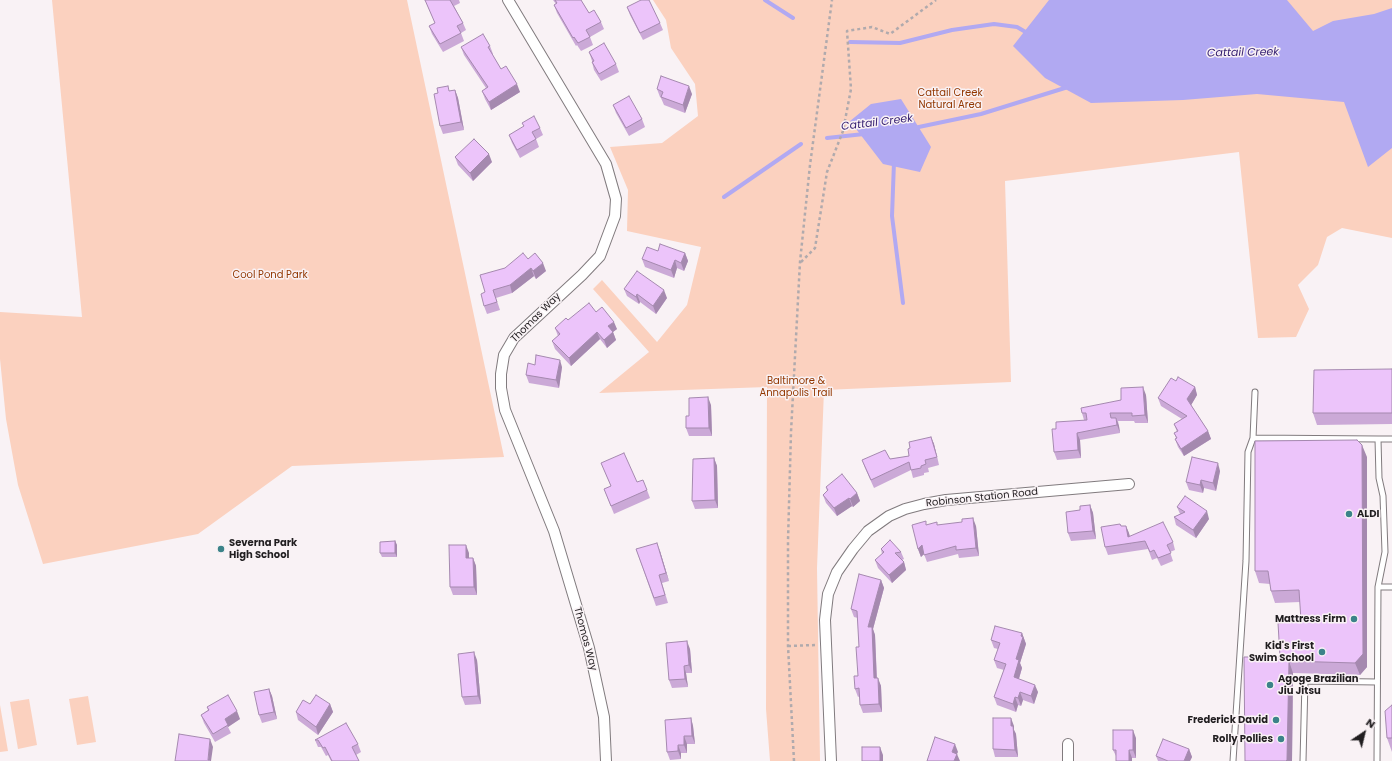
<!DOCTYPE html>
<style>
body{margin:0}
#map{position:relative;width:1392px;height:761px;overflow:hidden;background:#f9f2f5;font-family:Poppins,sans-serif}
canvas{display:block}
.north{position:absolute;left:1344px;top:713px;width:40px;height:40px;-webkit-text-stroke:3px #f9f2f5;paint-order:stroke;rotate:35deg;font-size:11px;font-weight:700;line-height:16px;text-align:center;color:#211e20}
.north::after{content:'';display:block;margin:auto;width:14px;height:18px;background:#211e20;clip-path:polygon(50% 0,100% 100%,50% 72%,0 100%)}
</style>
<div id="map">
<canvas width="1392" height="761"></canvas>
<div class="north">N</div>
</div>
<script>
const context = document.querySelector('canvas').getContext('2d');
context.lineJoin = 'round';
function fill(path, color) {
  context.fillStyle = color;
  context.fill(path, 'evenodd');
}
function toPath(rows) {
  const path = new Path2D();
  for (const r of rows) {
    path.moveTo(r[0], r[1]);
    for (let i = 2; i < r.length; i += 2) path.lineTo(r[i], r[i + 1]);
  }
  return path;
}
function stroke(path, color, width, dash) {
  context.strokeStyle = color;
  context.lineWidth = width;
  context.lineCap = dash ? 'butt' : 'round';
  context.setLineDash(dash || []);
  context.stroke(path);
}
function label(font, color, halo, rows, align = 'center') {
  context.font = font + ' Poppins,sans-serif';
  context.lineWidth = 3;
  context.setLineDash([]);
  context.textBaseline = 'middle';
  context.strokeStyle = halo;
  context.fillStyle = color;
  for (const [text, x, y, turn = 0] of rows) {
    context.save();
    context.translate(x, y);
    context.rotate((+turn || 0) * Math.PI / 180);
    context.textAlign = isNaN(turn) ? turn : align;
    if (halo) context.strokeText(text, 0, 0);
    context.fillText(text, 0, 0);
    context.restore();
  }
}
const green = toPath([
 [52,0,407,0,504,457,292,466,198,534,43,564,18,485,6,419,0,359,0,312,82,317],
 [653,0,1392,0,1392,238,1342,228,1327,237,1318,265,1298,285,1309,309,1296,337,1258,338,1239,152,1005,181,1011,382,824,390,817,568,820,761,770,761,766,709,767,387,599,393,649,352,593,289,602,280,657,342,687,305,701,247,627,231,628,190,610,147,662,143,698,116,695,84,671,48,666,20],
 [88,696,96,742,77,745,69,699],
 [29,699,37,745,18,749,10,702],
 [0,705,8,751,0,752]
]);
const water = toPath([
 [1049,0,1287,0,1313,31,1333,21,1374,14,1392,8,1392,148,1368,167,1344,102,1257,94,1183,100,1091,103,1045,78,1013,46],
 [901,99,931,147,920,172,883,164,850,121,871,104]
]);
const stream = toPath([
 [765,0,793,18],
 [850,42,900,43,952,30,994,24,1017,27,1029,34],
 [914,128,981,114,1068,87],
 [827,138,864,134],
 [894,162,892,216,903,303],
 [724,197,801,144]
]);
const path = toPath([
 [801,262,815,248,827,172,843,131,851,89,847,31,872,27,890,34,936,0],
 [788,646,816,645],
 [794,761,788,646,788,541,791,432,800,262,810,165,832,0]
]);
const service = toPath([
 [1253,438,1378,439],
 [1378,587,1392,587],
 [1233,761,1246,561,1248,452,1253,438,1255,392],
 [1303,761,1305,681,1377,682],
 [1377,761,1378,587,1385,552,1383,496,1379,478,1378,439,1392,439]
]);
const minor = toPath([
 [508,0,606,164,616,199,615,216,600,256,582,275,514,338,504,355,501,374,501,388,505,410,554,531,589,648,604,717,606,761],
 [831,761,825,620,828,594,837,572,853,549,868,531,889,516,905,509,924,504,946,500,1129,484],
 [1068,761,1068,744]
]);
const wall = toPath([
 [425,0,459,0,460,3,454,6,463,23,466,30,461,33,464,41,443,52,432,34,429,26,435,23],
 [553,0,581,0,589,13,601,22,604,29,590,37,593,45,581,51,577,45,576,46,557,13,554,5,556,4],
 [627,7,660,23,663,30,643,40,630,15],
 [490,46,493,54,492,54,501,69,520,92,491,110,485,99,482,91,486,88,464,55,461,47],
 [589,52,616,64,619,72,601,81,594,70,592,62,592,61],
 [657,89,692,94,685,113,664,105,661,98,660,97],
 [455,90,458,98,464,130,443,134,440,126,450,91],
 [613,105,642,119,645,127,629,136,616,113],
 [522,123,540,128,543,135,536,139,539,147,520,158,512,143,509,135,524,127],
 [455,157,492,162,473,181,458,165],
 [658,251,685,253,688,261,684,271,677,268,674,278,645,267,642,259],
 [528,259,546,271,536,279,534,276,512,293,496,298,500,310,487,314,484,306,485,292,505,268],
 [624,289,667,298,656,314,640,302,639,304,627,296],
 [596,312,617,329,613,332,616,340,607,348,600,339,571,366,555,349,552,341,558,336,555,328,568,320],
 [535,365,562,367,559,388,529,383,526,375],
 [1392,369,1392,424,1317,425,1313,413],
 [1176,381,1195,387,1197,395,1191,405,1208,431,1211,439,1184,456,1178,447,1175,439,1176,438,1174,433,1177,432,1174,424,1182,419,1161,406,1158,398],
 [1146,395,1148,423,1135,423,1134,421,1118,421,1119,426,1120,433,1080,440,1081,458,1057,460,1054,452,1056,429,1084,420,1082,413,1121,400],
 [711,405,712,436,689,436,686,428,689,416],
 [931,437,934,444,939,465,928,468,929,472,924,473,924,475,913,478,911,470,874,488,865,468,862,460,890,459,909,456,910,448],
 [1367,457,1367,667,1360,675,1293,673,1292,761,1245,761,1280,657,1301,621,1300,602,1275,603,1271,591,1270,584,1259,583,1255,571],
 [714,458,717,466,718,508,695,509,692,501],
 [601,463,637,482,647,490,650,498,614,514,604,489,611,486],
 [1220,471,1216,491,1204,488,1203,493,1189,490,1186,482],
 [826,487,857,493,860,501,853,507,852,506,837,516,826,503,823,495,827,491],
 [1090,505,1093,513,1096,539,1071,541,1068,533,1080,510],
 [1177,507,1209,519,1196,538,1176,525,1174,517,1180,514],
 [1120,524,1121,526,1126,526,1130,536,1173,542,1175,550,1170,552,1173,561,1161,566,1157,558,1152,560,1148,549,1108,555,1105,547],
 [927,525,976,526,979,556,959,558,958,554,927,562,924,554,921,557,918,549],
 [395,541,397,545,397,557,382,557,380,553],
 [636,549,660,551,669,581,662,583,668,603,656,606],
 [881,549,901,552,904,559,902,560,904,562,906,570,892,583,878,568,875,560,882,554],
 [469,553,469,558,473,558,476,566,477,595,453,595,450,587],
 [881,580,884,588,873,629,875,635,877,678,881,686,882,712,863,713,860,705,860,696,858,697,855,689,858,676,859,647,858,618,854,617,851,609],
 [1022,633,1026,644,1020,663,1022,668,1019,679,1038,692,1034,704,1023,700,1021,706,1018,705,1016,712,997,705,994,697,1004,670,997,668,994,660,998,649,994,648,991,640],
 [690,649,692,673,686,673,688,687,672,688,669,680],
 [477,660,481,704,465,705,462,697],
 [269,689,272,696,277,719,262,723,259,715],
 [310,704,330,704,333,712,318,735,298,720,296,712],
 [1392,705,1392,752,1387,738],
 [207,707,240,719,228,727,231,733,215,742,204,723,201,715,208,710],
 [691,718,693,726,695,744,687,744,687,753,681,753,681,759,670,760,667,752],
 [1014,726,1014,730,1016,734,1018,757,995,757,993,749],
 [1136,738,1136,758,1132,758,1132,761,1116,761,1116,756,1113,750],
 [315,740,358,744,361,752,356,755,359,761,331,761,328,755,326,756,321,747,318,747],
 [1189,749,1192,757,1190,761,1158,761,1156,756]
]);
const shadedWall = toPath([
 [517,84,520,92,491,110,489,102],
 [689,86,692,94,685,113,683,105],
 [455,90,458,98,464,130,461,122],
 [489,154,492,162,473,181,470,173],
 [685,253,688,261,684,271,681,263],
 [675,260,677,268,674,278,671,270],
 [543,263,546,271,536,279,533,271],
 [531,268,534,276,512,293,510,285],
 [664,290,667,298,656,314,653,306],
 [637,294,640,302,639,304,636,297],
 [614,322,617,329,613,332,616,340,607,348,604,340,608,326],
 [597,332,600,339,571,366,569,358],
 [560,360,562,367,559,388,556,380],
 [1143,387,1146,395,1148,423,1145,415],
 [1195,387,1197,395,1190,407,1187,399],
 [708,397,711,405,712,436,709,428],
 [1116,418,1119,426,1120,433,1117,425],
 [1208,431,1211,439,1184,456,1181,449],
 [1077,433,1080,440,1081,458,1078,450],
 [931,437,934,444,939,465,937,457],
 [1362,445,1367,457,1367,667,1360,675,1355,663],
 [714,458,717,466,718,508,715,500],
 [1218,463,1220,471,1216,491,1213,483],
 [1201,480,1204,488,1203,493,1200,485],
 [857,493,860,501,853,507,850,499],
 [849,498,852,506,837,516,834,508],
 [1090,505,1093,513,1096,539,1093,531],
 [1207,511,1209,519,1196,538,1193,530],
 [973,518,976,526,979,556,976,548],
 [1126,526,1129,533,1131,545,1128,537],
 [395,541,397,545,397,557,395,553],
 [657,543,660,551,669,581,666,573],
 [466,545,469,553,469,566,466,558],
 [922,545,925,553,921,557,918,549],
 [473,558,476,566,477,595,474,587],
 [904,562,906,570,892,583,889,575],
 [881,580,884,588,873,629,875,635,877,686,874,678,868,627],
 [1022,633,1026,644,1020,663,1022,668,1017,685,1014,677,1016,659],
 [687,641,690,649,692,673,689,665],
 [474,652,477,660,481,704,478,696],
 [1289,661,1293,673,1292,761,1286,761],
 [684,666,686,673,688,687,685,679],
 [878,678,881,686,882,712,879,704],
 [1035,685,1038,692,1034,704,1031,696],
 [269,689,272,696,277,719,274,712],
 [1020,692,1023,700,1021,706,1018,698],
 [1015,697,1018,705,1016,712,1013,704],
 [330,704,333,712,318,735,316,727],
 [237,711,240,719,228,727,225,719],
 [691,718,693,726,695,744,692,736],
 [1011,718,1014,726,1014,730,1016,734,1018,757,1015,750,1011,726],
 [1133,730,1136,738,1136,758,1133,750],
 [684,736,687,744,687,753,684,745],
 [210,739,213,747,211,761,208,761,208,760],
 [955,744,958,752,957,754,960,761,954,761,952,752],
 [678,745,681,753,681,759,678,751],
 [880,747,883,755,883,761,880,761],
 [1189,749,1192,757,1190,761,1184,761],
 [1129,750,1132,758,1132,761,1129,761]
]);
const building = toPath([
 [425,0,450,0,463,23,457,26,461,33,440,44,429,26,435,23,425,0],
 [555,0,581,0,589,13,594,10,601,22,586,30,590,37,578,43,574,37,573,38,554,5,557,3,555,0],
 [641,0,649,0,660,23,640,33,627,7,641,0],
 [483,34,490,46,488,47,501,69,506,66,517,84,489,102,482,91,488,87,461,47,483,34],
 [604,43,616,64,599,74,592,62,594,61,589,52,604,43],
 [661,76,689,86,683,105,661,97,663,92,657,89,661,76],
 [448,86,449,91,455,90,461,122,440,126,434,94,438,93,437,88,448,86],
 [629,96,642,119,626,128,613,105,629,96],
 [534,116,540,128,532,132,536,139,517,150,509,135,524,126,522,123,534,116],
 [474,139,489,154,470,173,455,157,474,139],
 [660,244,685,253,681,263,675,260,671,270,642,259,647,247,658,251,660,244],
 [523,253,528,259,535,253,543,263,533,271,531,268,510,285,493,290,497,302,484,306,481,294,485,292,480,275,505,268,523,253],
 [637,271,664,290,653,306,637,294,636,297,624,289,637,271],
 [589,303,596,312,602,307,614,322,608,326,613,332,604,340,597,332,569,358,552,341,560,334,555,328,566,318,568,320,589,303],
 [536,355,560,360,556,380,526,375,528,363,535,365,536,355],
 [1392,369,1392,413,1313,413,1314,370,1392,369],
 [1178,377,1195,387,1187,399,1208,431,1181,449,1175,439,1177,438,1174,433,1178,431,1174,424,1187,416,1158,398,1171,378,1176,381,1178,377],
 [1143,387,1145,415,1132,416,1132,413,1110,413,1111,418,1116,418,1117,425,1077,433,1078,450,1054,452,1052,429,1056,429,1056,422,1087,420,1086,413,1082,413,1081,408,1121,400,1121,388,1143,387],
 [708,397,709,428,686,428,686,416,689,416,689,398,708,397],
 [931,437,937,457,925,460,926,464,921,466,921,468,911,470,909,462,871,480,862,460,885,450,890,459,909,456,908,449,910,448,909,442,931,437],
 [1357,440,1362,445,1363,654,1355,663,1289,661,1287,760,1286,761,1245,761,1244,657,1280,657,1278,623,1301,621,1299,590,1271,591,1268,571,1255,571,1255,441,1357,440],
 [624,453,637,482,643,480,647,490,611,506,604,489,611,486,601,463,624,453],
 [1192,457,1218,463,1213,483,1201,480,1200,485,1186,482,1192,457],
 [714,458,715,500,692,501,693,459,714,458],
 [842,474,857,493,850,499,849,498,834,508,823,495,828,490,826,487,842,474],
 [1185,496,1207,511,1193,530,1174,517,1185,512,1177,507,1185,496],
 [1090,505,1093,531,1068,533,1066,512,1080,510,1080,506,1090,505],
 [973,518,976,548,956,550,956,546,924,555,922,545,918,549,912,525,926,521,926,525,937,522,937,525,962,522,962,519,973,518],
 [1163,522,1173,542,1167,545,1171,553,1158,558,1154,550,1150,552,1145,541,1105,547,1101,527,1120,524,1121,526,1126,526,1128,537,1163,522],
 [890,540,901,552,895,553,904,562,889,575,875,560,884,552,881,549,890,540],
 [395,541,395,553,380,553,380,542,395,541],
 [657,543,666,573,659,575,665,595,654,598,636,549,657,543],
 [449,545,466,545,466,558,473,558,474,587,450,587,449,545],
 [859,574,881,580,868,627,872,627,874,678,878,678,879,704,860,705,859,688,855,689,854,676,858,676,856,647,859,647,857,611,851,609,859,574],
 [995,626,1022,633,1021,636,1023,637,1016,659,1019,660,1014,677,1035,685,1031,696,1020,692,1018,698,1015,697,1013,704,994,697,1006,664,994,660,1000,643,991,640,995,626],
 [687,641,689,665,684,666,685,679,669,680,666,643,687,641],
 [474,652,478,696,462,697,458,654,474,652],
 [269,689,274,712,259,715,254,692,269,689],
 [228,695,237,711,225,719,228,725,213,734,201,715,209,710,207,707,228,695],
 [316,695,330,704,316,727,296,712,303,700,310,704,316,695],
 [1392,705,1392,738,1387,738,1385,711,1392,705],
 [691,718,692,736,684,736,684,745,678,745,678,751,667,752,665,720,691,718],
 [993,718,1011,718,1011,726,1013,726,1015,750,993,749,993,718],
 [346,723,358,744,352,747,359,761,332,761,325,747,323,748,318,740,315,740,346,723],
 [1113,730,1133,730,1133,750,1129,750,1129,761,1116,761,1116,750,1113,750,1113,730],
 [179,734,210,739,208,760,211,760,210,761,175,761,179,734],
 [935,737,955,744,952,752,957,754,954,761,927,761,935,737],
 [1163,739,1189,749,1184,761,1168,761,1156,756,1163,739],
 [862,747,880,747,880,761,862,761,862,747]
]);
const markers = [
 [1349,514,4,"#3b8389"],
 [221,549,4,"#3b8389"],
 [1354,619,4,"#3b8389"],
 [1322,652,4,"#3b8389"],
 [1270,685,4,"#3b8389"],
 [1276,720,4,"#3b8389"],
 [1281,739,4,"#3b8389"]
];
const parkNames = [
 ["Cattail Creek",950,93],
 ["Natural Area",950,105],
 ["Cool Pond Park",270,275],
 ["Baltimore &",796,381],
 ["Annapolis Trail",796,393]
];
const streetNames = [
 ["Thomas Way",536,318,-45],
 ["Robinson Station Road",982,498,-6],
 ["Thomas Way",585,639,75]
];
const poiNames = [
 ["ALDI",1357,514,"left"],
 ["Severna Park",229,543,"left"],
 ["High School",229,555,"left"],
 ["Mattress Firm",1346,619],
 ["Kid's First",1314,646],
 ["Swim School",1314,658],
 ["Agoge Brazilian",1278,679,"left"],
 ["Jiu Jitsu",1278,691,"left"],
 ["Frederick David",1268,720],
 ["Rolly Pollies",1273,739]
];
const waterNames = [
 ["Cattail Creek",1243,53,-1],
 ["Cattail Creek",877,123,-7]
];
fill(green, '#fbd1bf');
fill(water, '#b1a9f2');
stroke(stream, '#b1a9f2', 4);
stroke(service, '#817b7e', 7);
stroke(minor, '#817b7e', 12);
stroke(path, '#b0aaad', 2.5, [3, 3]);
stroke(service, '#fff', 5);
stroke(minor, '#fff', 10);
fill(wall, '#cba9d7');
fill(shadedWall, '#a589af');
fill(building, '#ecc4fa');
stroke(building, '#a589af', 1);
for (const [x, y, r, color] of markers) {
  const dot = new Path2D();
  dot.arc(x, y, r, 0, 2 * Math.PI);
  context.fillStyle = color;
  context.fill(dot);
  stroke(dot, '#f9f2f5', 1.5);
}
label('10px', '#923701', '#f9f2f5', parkNames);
label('10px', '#211e20', '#f9f2f5', streetNames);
label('bold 10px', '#211e20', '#f9f2f5', poiNames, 'right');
label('italic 11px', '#331d70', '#f9f2f5', waterNames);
</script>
